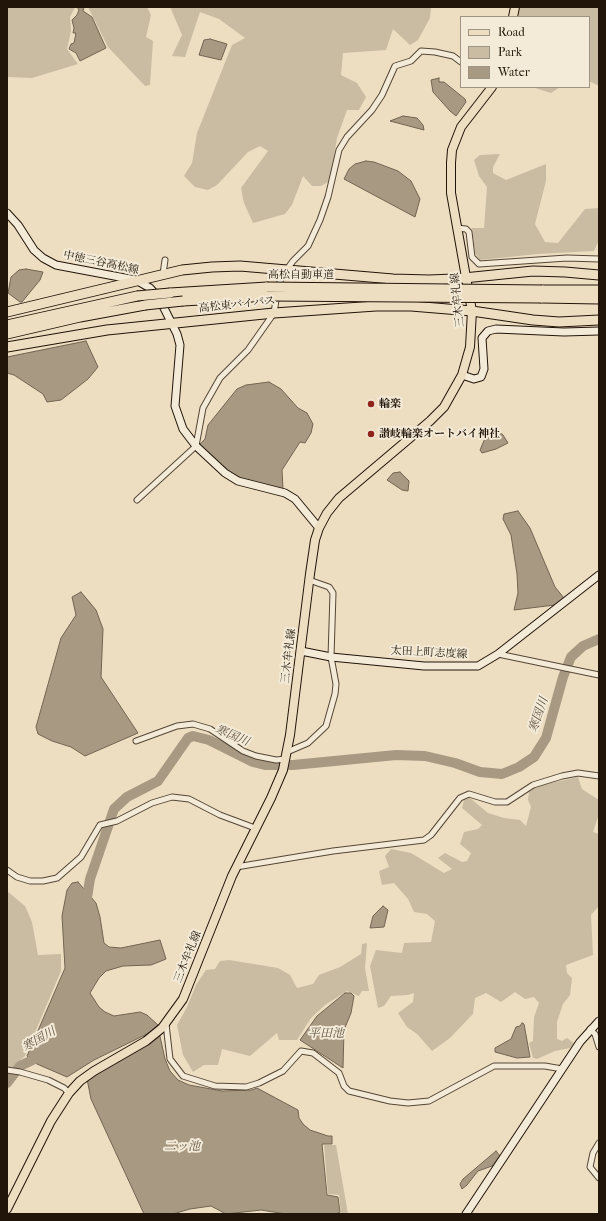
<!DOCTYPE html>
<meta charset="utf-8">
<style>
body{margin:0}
#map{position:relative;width:606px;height:1221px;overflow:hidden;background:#eddec2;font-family:"IM FELL French Canon",serif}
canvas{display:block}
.frame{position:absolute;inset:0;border:8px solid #211408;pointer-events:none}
.legend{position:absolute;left:460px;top:16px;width:130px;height:72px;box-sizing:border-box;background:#f3ead7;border:1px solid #9f9484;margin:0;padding:5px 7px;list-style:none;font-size:12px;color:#211408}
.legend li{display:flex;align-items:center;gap:8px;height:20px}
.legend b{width:20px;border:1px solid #9f9484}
</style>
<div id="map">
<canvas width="606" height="1221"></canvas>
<div class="frame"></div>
<ul class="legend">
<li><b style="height:5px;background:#eddec2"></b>Road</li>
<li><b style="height:11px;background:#cabca2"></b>Park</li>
<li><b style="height:11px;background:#a89983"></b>Water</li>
</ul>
</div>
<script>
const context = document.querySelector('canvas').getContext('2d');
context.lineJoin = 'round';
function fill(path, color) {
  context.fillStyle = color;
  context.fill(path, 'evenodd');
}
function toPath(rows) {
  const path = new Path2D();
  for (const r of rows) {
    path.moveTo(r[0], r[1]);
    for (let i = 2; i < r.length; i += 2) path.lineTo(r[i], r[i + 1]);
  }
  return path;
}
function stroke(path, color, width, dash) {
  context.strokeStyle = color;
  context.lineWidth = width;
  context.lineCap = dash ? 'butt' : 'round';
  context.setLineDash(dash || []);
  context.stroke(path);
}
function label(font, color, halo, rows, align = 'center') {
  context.font = font + ' "IM FELL French Canon","Noto Serif JP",serif';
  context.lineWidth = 4;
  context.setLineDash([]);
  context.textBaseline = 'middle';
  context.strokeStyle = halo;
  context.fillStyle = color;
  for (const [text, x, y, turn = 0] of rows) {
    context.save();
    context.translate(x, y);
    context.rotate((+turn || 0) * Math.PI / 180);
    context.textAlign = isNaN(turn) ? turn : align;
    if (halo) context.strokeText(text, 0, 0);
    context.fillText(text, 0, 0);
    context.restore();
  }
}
const green = toPath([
 [7,7,75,7,70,17,71,31,67,49,78,64,32,78,7,77],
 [88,7,147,7,151,15,146,37,153,41,150,85,145,86,108,47],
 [170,7,431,7,430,18,418,40,410,45,393,29,386,50,343,53,341,75,357,83,366,97,359,110,347,110,337,138,330,181,321,186,312,186,303,176,292,205,285,214,253,223,244,203,241,188,268,151,260,146,248,152,217,185,208,190,195,187,184,176,192,163,197,133,232,45,245,38,219,19,200,12,185,57,172,56,182,35],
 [520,7,599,7,599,86,589,81,589,17,518,17],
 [532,87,560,87,551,93],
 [500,154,493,167,493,173,506,180,546,164,546,181,535,224,545,242,558,243,585,209,599,208,599,240,594,251,538,254,480,260,475,253,472,228,484,228,487,187,479,176,474,160,480,155],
 [578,777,582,789,599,800,599,814,593,832,599,834,599,906,591,915,593,955,566,965,567,973,572,978,570,995,563,1004,557,1022,557,1039,562,1041,567,1038,574,1043,570,1048,555,1051,537,1059,533,1058,529,1043,533,1041,534,1017,539,1003,534,997,525,999,515,992,501,1002,486,993,475,998,473,1014,450,1038,432,1051,417,1034,407,1027,398,1013,413,1002,414,993,408,995,391,996,384,1006,378,1008,377,1003,370,966,376,950,402,953,404,943,431,942,435,921,427,914,414,912,408,899,394,883,382,885,379,871,389,867,385,856,391,849,411,853,444,873,452,869,438,858,445,853,462,862,467,861,471,853,460,844,464,832,478,829,482,825,462,808,464,800,470,798,488,813,504,818,520,820,526,826,531,807,528,800,529,792,537,786],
 [7,891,25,906,32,922,38,955,61,954,61,971,25,1056,13,1067,7,1067],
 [367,943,365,968,369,991,362,991,359,996,347,991,325,1005,311,1018,297,1040,279,1040,277,1033,250,1056,222,1049,218,1065,204,1065,193,1072,183,1055,177,1025,187,1007,196,985,206,970,215,969,220,961,229,960,278,968,290,975,297,988,313,984,319,975,340,967,361,954,362,944],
 [324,1145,336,1145,348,1214,338,1214,341,1212,339,1195,328,1194]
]);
const water = toPath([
 [77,7,84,7,83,11,92,17,106,48,80,61,76,53,69,49,71,44,74,43,76,33,73,33,74,28,72,20,77,15,79,10,77,7],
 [210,39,227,44,221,60,199,55,204,40,210,39],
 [439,78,439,82,444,82,465,99,466,102,456,116,450,111,433,92,431,80,439,78],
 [403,116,417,118,423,125,424,130,390,121,403,116],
 [366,161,374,162,398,171,411,181,420,199,415,217,344,179,349,169,355,164,366,161],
 [26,269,43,272,40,280,22,302,20,302,8,293,11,277,19,270,26,269],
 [86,341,98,367,88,379,61,400,47,402,43,394,14,375,7,373,7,357,86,341],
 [269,382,281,389,298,408,307,413,313,424,311,433,305,443,300,442,282,470,283,489,241,480,226,472,199,445,205,439,208,425,237,389,246,385,269,382],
 [499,432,503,435,508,443,496,449,482,453,480,450,486,436,499,432],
 [400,472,409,481,408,491,402,490,387,480,393,473,400,472],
 [518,511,530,528,555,587,564,598,555,605,514,610,518,593,517,574,511,535,503,519,504,514,518,511],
 [81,592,96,610,103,629,101,677,138,733,85,756,71,747,52,741,38,734,36,727,61,638,76,615,72,597,81,592],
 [78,882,96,903,100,917,104,943,109,947,121,948,160,940,166,959,151,965,123,966,106,971,99,978,90,993,99,1007,105,1012,114,1016,140,1012,147,1015,158,1025,149,1033,94,1060,67,1077,37,1064,27,1056,65,968,62,916,67,890,72,883,78,882],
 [383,906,388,910,384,927,370,928,373,916,383,906],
 [345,993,351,993,354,996,351,1013,344,1030,343,1068,300,1040,317,1016,345,993],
 [522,1023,524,1024,530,1057,517,1058,495,1052,495,1048,511,1039,516,1027,520,1026,522,1023],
 [159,1032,165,1059,170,1071,178,1080,189,1085,222,1091,252,1090,257,1088,298,1110,299,1118,303,1124,310,1130,328,1136,332,1136,332,1144,322,1144,327,1195,338,1197,340,1212,336,1214,286,1214,261,1210,226,1214,211,1206,190,1209,173,1214,144,1214,91,1099,87,1079,159,1032],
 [496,1151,500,1156,492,1166,478,1171,467,1185,462,1189,460,1184,463,1179,496,1151]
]);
const river = toPath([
 [86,904,90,879,114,809,127,797,158,781,188,738,193,736,209,740,253,762,265,765,293,765,396,755,425,756,455,763,480,772,502,774,519,767,534,757,546,738,563,677,571,657,583,646,599,639],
 [7,1083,20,1066,43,1055]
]);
const street = toPath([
 [457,228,466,229,469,232,472,257,479,264,567,258,599,259],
 [163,274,165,260],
 [137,500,196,446,203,408,220,378,248,350,274,313,278,287,282,276,293,261,308,246,320,220,328,197,339,150,347,137,372,110,382,95,395,66,411,61,421,51,435,52,453,56,461,62],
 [498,654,599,675],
 [136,741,177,726,193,724,210,729,243,751,256,756,276,760,286,759],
 [287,752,308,743,326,726,335,694,336,684,331,657,333,593,329,587,309,580],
 [236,867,333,851,424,840,431,835,460,798,469,794,495,802,507,802,533,785,562,776,578,773,599,776],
 [7,870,17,877,30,881,43,881,57,878,81,857,100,825,117,821,152,803,172,797,189,799,220,815,255,828],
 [166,1024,170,1059,183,1076,215,1086,246,1087,259,1083,283,1071,301,1051,313,1053,339,1073,344,1086,349,1091,390,1101,408,1103,429,1101,494,1066,545,1066,562,1069],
 [590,1029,595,1034,599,1047],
 [7,1070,20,1072,48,1080,64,1088,69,1093],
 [599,1143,593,1153,590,1167,599,1178]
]);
const secondary = toPath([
 [7,213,18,225,34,250,43,258,56,265,125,278,136,280,150,288,159,298,177,334,180,345,175,406,183,429,196,446,225,473,238,481,285,493,295,499,319,528],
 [462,375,474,379,481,377,484,369,482,338,488,331,496,329,564,332,599,331],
 [301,651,331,657,424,666,478,666,498,654,599,575],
 [466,1214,580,1042,599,1021]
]);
const primary = toPath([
 [513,17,515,7],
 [7,1209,51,1121,69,1093,80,1081,94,1071,146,1041,162,1028,183,999,232,876,271,798,283,770,290,735,310,574,315,540,319,528,327,513,339,498,430,421,444,407,462,375,470,347,472,311,451,193,451,163,452,150,461,127,492,87]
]);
const highway = toPath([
 [542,290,599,290],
 [170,293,267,287],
 [541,298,599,299],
 [183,301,268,296],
 [7,312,182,270,212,267,240,266,393,279,429,280,454,279,533,271,565,272,599,275],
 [7,325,137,296],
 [7,334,80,317,145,305],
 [7,347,107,330,274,313,376,306,411,306,472,311,533,320,559,322,599,320]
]);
const highwayBridge = toPath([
 [267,287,542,290],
 [137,296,170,293],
 [268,296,541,298],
 [145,305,183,301]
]);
const markers = [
 [371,404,4,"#8f2418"],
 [371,434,4,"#8f2418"]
];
const streetNames = [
 ["中徳三谷高松線",101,263,12],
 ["高松自動車道",301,275],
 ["三木牟礼線",458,300,-96],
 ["高松東バイパス",237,305,-6],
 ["太田上町志度線",429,653,3],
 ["三木牟礼線",289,656,-83],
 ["三木牟礼線",188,957,-68]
];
const poiNames = [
 ["輪楽",379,404],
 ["讃岐輪楽オートバイ神社",379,434]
];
const waterNames = [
 ["寒国川",539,715,-71],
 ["寒国川",232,736,23],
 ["平田池",326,1034],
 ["寒国川",39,1040,-30],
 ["二ッ池",182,1147]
];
fill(green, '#cabca2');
fill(water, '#a89983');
stroke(water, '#726452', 1);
stroke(river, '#a89983', 10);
stroke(street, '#544636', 7);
stroke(secondary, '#211408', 9);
stroke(primary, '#211408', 10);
stroke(highway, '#211408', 11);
stroke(street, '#f3ead7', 5);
stroke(secondary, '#f3ead7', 7);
stroke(primary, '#eddec2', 8);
stroke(highway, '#eddec2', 9);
stroke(highwayBridge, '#211408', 11, []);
stroke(highwayBridge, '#eddec2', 9);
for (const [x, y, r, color] of markers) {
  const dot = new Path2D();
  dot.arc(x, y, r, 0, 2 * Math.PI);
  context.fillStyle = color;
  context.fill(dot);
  stroke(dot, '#f3ead7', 1.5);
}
label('11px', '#211408', '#f3ead7', streetNames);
label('bold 11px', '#211408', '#f3ead7', poiNames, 'left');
label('italic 12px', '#5e503f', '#f3ead7', waterNames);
</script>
